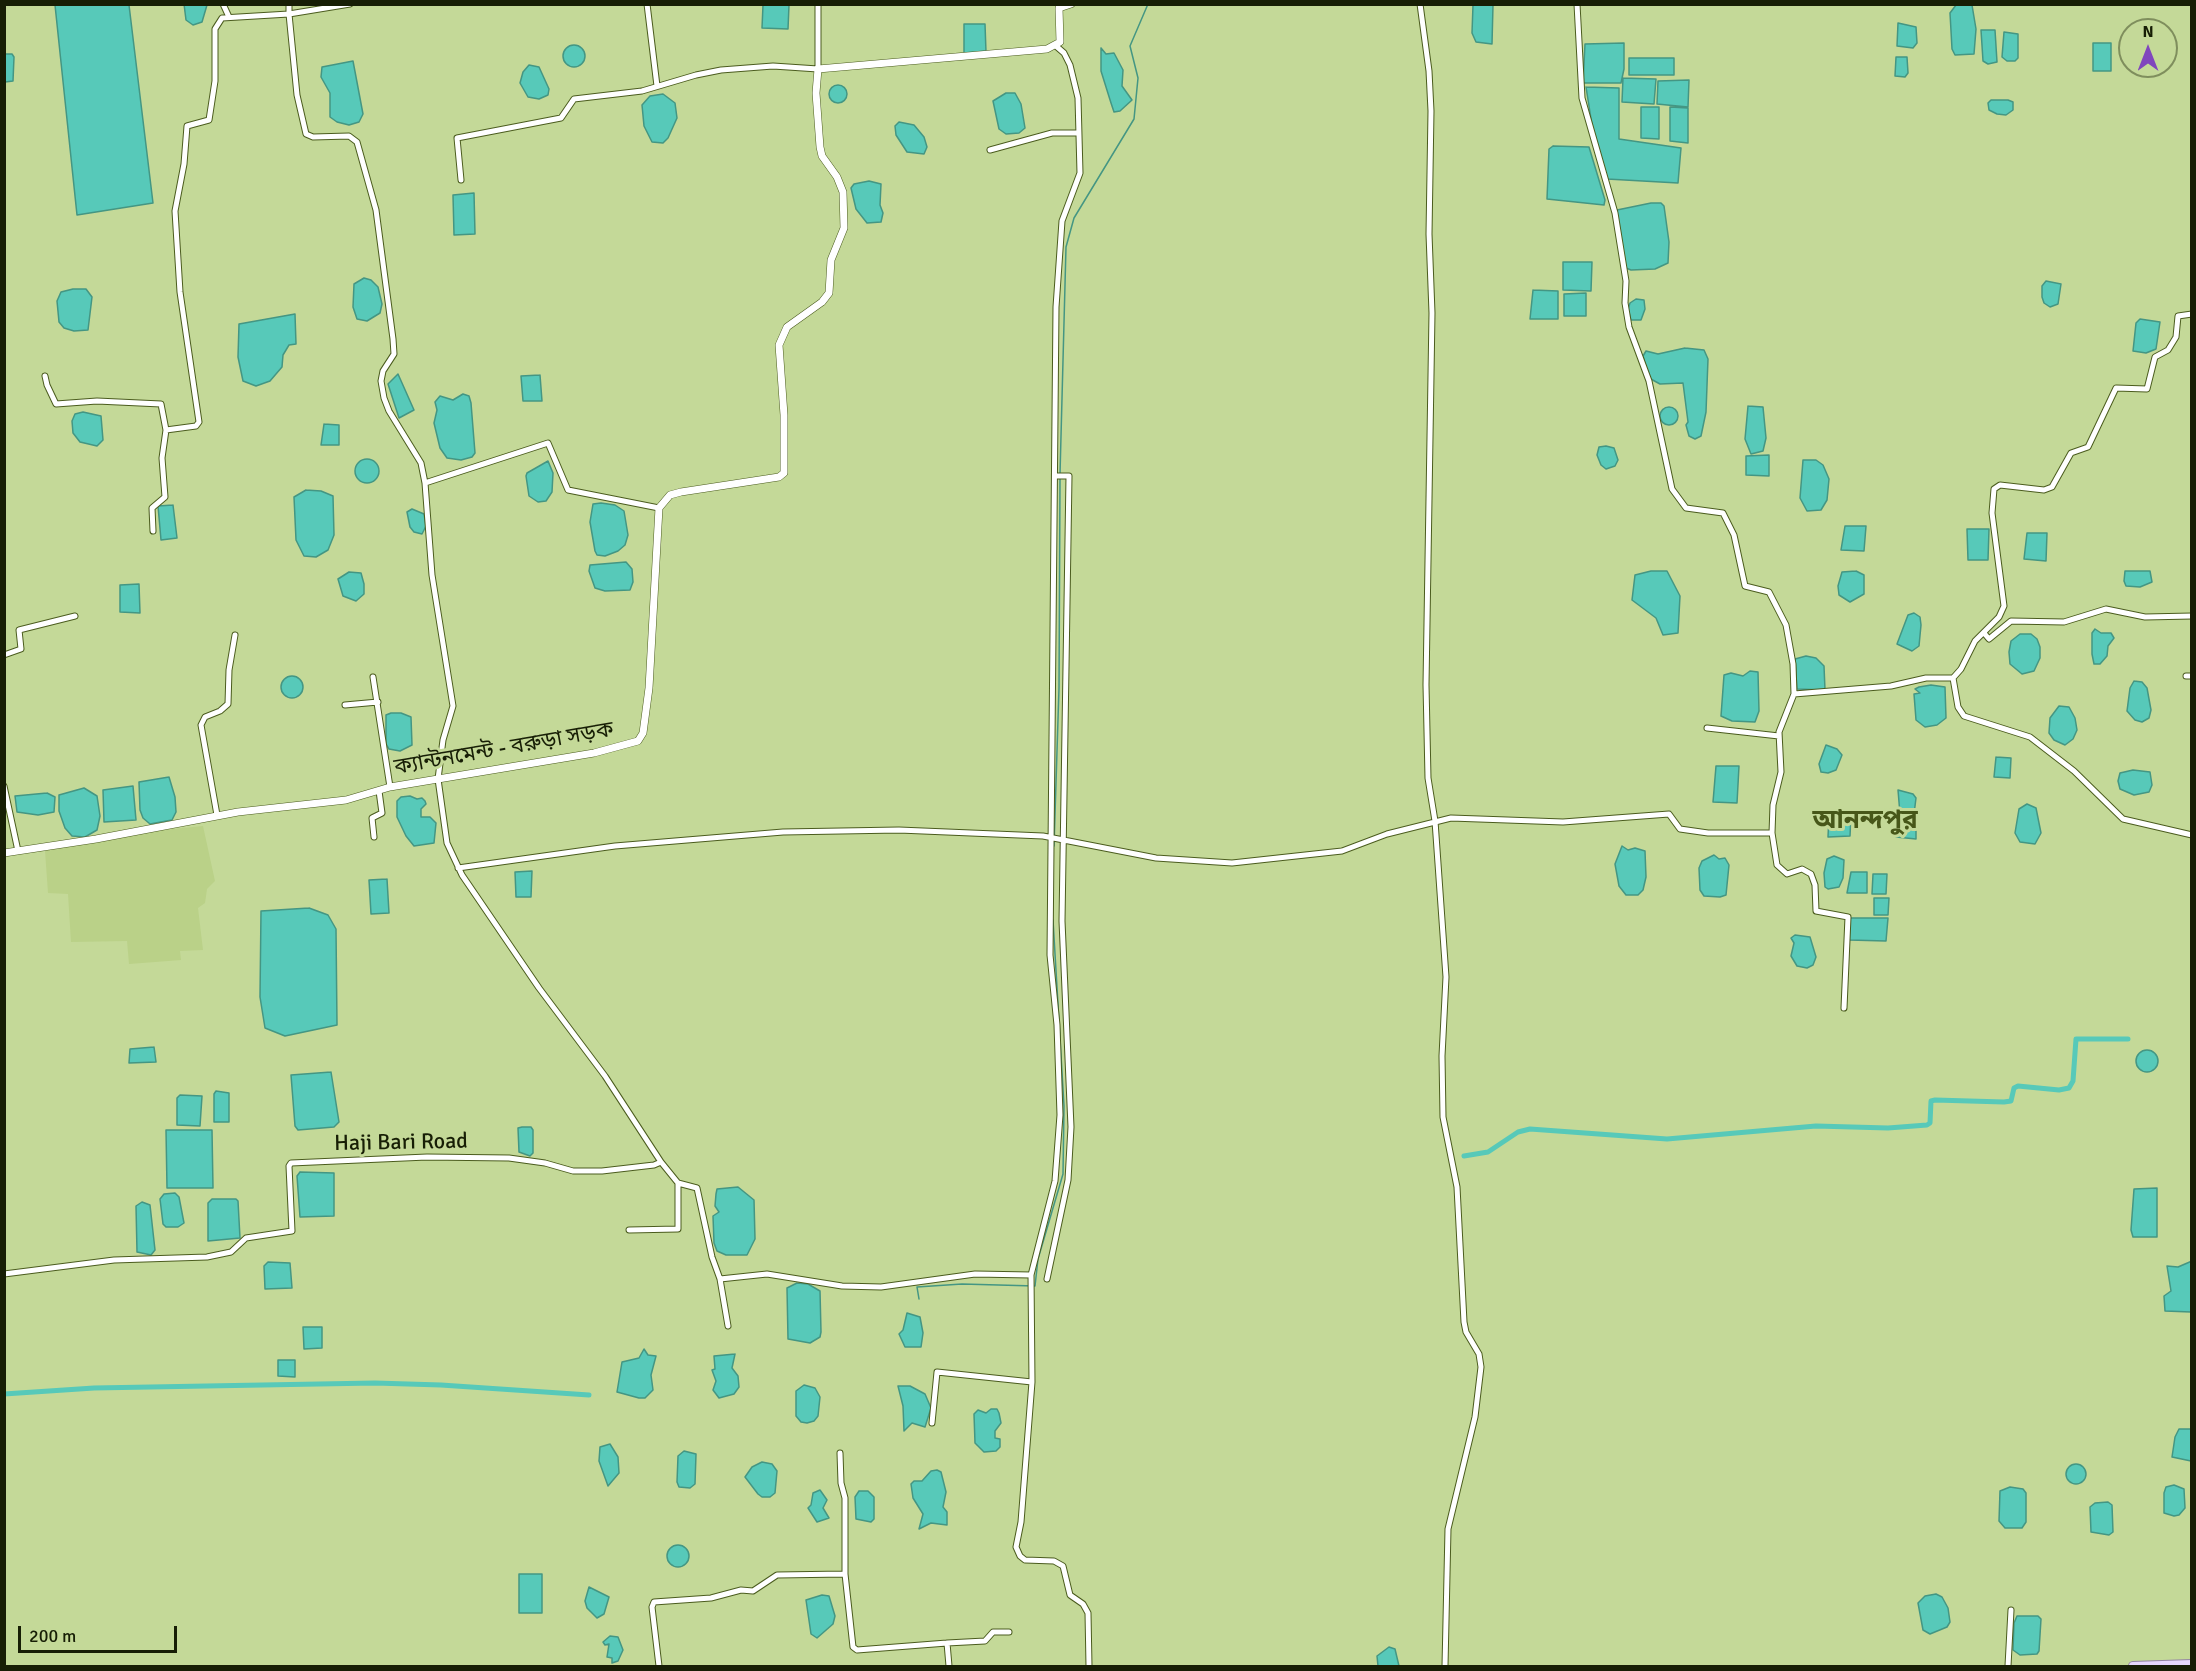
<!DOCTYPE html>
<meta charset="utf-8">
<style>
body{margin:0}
#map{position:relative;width:2196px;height:1671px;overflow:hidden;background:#c4d998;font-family:Signika,sans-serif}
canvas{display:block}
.frame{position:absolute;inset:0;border:6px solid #171e05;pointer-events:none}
.north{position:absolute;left:2118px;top:18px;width:60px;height:60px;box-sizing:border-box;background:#c4d998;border:2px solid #7f8e5d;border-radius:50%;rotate:0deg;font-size:16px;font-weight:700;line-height:24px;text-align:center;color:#171e05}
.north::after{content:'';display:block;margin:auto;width:21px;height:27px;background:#8046bd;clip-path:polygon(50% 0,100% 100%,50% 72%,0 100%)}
.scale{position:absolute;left:18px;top:1626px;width:159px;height:27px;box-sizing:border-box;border:3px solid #171e05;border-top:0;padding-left:8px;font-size:18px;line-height:21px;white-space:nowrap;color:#171e05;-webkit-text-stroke:4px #c4d998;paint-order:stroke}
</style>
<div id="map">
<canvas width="2196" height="1671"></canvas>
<div class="frame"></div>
<div class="north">N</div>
<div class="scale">200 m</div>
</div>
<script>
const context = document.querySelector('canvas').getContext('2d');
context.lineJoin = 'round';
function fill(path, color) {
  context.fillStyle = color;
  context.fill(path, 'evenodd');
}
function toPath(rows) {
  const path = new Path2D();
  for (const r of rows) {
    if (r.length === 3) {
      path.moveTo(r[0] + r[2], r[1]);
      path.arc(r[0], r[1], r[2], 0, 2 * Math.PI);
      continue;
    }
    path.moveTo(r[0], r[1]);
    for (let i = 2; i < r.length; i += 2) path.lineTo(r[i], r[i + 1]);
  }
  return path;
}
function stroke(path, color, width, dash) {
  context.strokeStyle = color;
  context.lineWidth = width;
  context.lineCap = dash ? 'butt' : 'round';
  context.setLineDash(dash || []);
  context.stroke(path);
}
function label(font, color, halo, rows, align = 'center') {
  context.font = font + ' Signika,"Noto Sans Bengali",sans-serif';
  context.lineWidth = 6;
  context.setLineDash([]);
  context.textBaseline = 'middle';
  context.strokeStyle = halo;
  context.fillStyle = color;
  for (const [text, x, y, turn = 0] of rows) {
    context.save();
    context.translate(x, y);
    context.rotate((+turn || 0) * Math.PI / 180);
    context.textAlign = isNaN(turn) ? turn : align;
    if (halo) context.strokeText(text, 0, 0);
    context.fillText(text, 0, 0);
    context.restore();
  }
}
const built = toPath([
 [203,826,215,881,207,889,205,903,198,908,203,950,180,951,181,960,129,964,127,941,71,942,68,894,48,893,45,851,131,833]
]);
const water = toPath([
 [184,4,207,5,202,22,193,25,186,20,184,4],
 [55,5,129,5,153,203,77,215,55,5],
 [763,5,789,5,788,29,762,28,763,5],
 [1473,5,1493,5,1492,44,1476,42,1472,33,1473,5],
 [1956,5,1972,5,1976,29,1974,54,1955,55,1952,49,1950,13,1956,5],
 [1898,23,1916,27,1917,43,1913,48,1897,46,1898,23],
 [964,24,985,24,986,52,964,54,964,24],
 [1981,30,1995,30,1997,62,1988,64,1983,61,1981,30],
 [2004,32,2018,34,2018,58,2015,61,2007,61,2002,57,2004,32],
 [1624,43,1624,69,1621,83,1583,83,1585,44,1624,43],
 [2093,43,2111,43,2111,71,2093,71,2093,43],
 [574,56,11],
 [1101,48,1106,54,1114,53,1123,70,1122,86,1132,100,1120,111,1114,112,1111,103,1101,71,1101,48],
 [5,54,12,54,14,57,13,81,5,82,5,54],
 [1896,57,1907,57,1908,73,1905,77,1895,76,1896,57],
 [1629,58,1674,58,1674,75,1629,75,1629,58],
 [353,61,363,114,359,122,349,125,337,122,330,117,330,93,321,77,322,67,353,61],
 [529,65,539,67,549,89,548,95,539,99,528,97,520,83,523,72,529,65],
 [1623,78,1656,79,1654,104,1622,102,1623,78],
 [1689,80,1688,107,1657,104,1658,81,1689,80],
 [838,94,9],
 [1586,87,1619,88,1619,139,1681,148,1678,183,1607,179,1595,144,1586,87],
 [1006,93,1015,93,1021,104,1025,128,1019,133,1006,134,999,129,993,101,1006,93],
 [663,94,675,103,677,118,668,138,663,143,652,142,644,126,642,105,650,96,663,94],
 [1991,100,2008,100,2013,102,2013,110,2006,115,1997,114,1989,110,1988,103,1991,100],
 [1641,107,1659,107,1659,139,1641,138,1641,107],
 [1670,107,1688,108,1688,143,1670,141,1670,107],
 [899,122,914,125,924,137,927,147,924,154,907,152,896,135,895,126,899,122],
 [1553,146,1589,147,1605,200,1604,205,1547,199,1549,149,1553,146],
 [869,181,881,184,880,205,883,213,881,222,867,223,856,209,851,188,854,184,869,181],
 [474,193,475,234,454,235,453,195,474,193],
 [1651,203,1661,203,1664,206,1669,242,1668,263,1655,269,1631,270,1626,268,1616,213,1617,210,1651,203],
 [1563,262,1592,262,1591,291,1563,290,1563,262],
 [364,278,371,280,378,287,382,304,380,313,367,321,357,319,353,307,354,284,364,278],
 [2046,281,2061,284,2058,304,2050,307,2044,303,2042,297,2042,286,2046,281],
 [73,289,86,289,92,297,88,330,74,331,64,328,59,322,57,301,61,292,73,289],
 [1533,290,1558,291,1558,319,1530,319,1533,290],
 [1586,293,1586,316,1564,316,1564,294,1586,293],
 [1636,299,1644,300,1645,309,1641,320,1631,320,1628,309,1630,303,1636,299],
 [295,314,296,344,289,345,283,355,282,367,270,381,256,386,243,381,238,357,239,324,295,314],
 [2140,319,2160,322,2156,349,2146,353,2133,351,2136,323,2140,319],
 [1685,348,1704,350,1708,359,1706,412,1701,436,1695,439,1689,436,1686,425,1688,422,1683,383,1660,384,1649,378,1643,356,1646,351,1658,354,1685,348],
 [398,374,414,410,399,418,388,384,398,374],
 [540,375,542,401,523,401,521,376,540,375],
 [463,394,469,396,471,403,475,453,472,457,461,460,447,458,440,448,434,423,437,410,435,402,440,396,453,400,463,394],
 [1748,406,1763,407,1766,438,1763,451,1751,454,1745,439,1748,406],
 [1669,416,9],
 [83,412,101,416,103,440,97,446,80,442,73,433,72,421,75,414,83,412],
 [324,424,339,425,339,445,321,445,324,424],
 [1606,446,1614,448,1618,460,1615,466,1606,469,1601,465,1597,455,1599,447,1606,446],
 [1769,455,1769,476,1746,475,1746,456,1769,455],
 [367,471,12],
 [1803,460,1816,460,1823,465,1829,479,1827,500,1821,510,1807,511,1800,498,1803,460],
 [548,461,553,473,552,492,546,501,538,502,529,496,526,476,527,473,548,461],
 [306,490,321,491,333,496,334,535,328,550,316,557,304,556,296,540,294,497,306,490],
 [601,503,615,505,624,511,628,535,625,545,618,551,605,556,597,555,595,551,590,522,593,504,601,503],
 [173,505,177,538,161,540,158,506,173,505],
 [412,509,424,514,426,526,422,534,414,532,410,527,407,512,412,509],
 [1845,526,1866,526,1864,551,1841,550,1845,526],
 [1967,529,1989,529,1988,560,1968,560,1967,529],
 [2027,533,2047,533,2046,561,2024,559,2027,533],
 [626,562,632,569,633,582,630,590,605,591,595,588,589,571,590,565,626,562],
 [1651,571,1667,571,1680,596,1678,633,1663,635,1656,618,1632,600,1635,575,1651,571],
 [1856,571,1864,575,1864,594,1850,602,1839,595,1838,586,1842,572,1856,571],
 [2125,571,2150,571,2152,582,2140,587,2126,586,2124,581,2125,571],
 [349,572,361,573,364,584,364,594,356,601,343,596,338,579,349,572],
 [139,584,140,613,120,612,120,585,139,584],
 [1914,613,1920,617,1921,625,1919,646,1912,651,1897,644,1908,615,1914,613],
 [2095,629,2101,633,2111,633,2114,638,2108,646,2107,656,2100,664,2094,664,2092,654,2092,633,2095,629],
 [2020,634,2031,634,2037,639,2040,647,2040,658,2034,671,2022,674,2010,664,2009,652,2011,641,2020,634],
 [1806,656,1816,658,1824,666,1825,690,1797,689,1795,659,1806,656],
 [1750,671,1758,672,1759,711,1755,722,1732,721,1721,716,1724,675,1731,673,1743,676,1750,671],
 [292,687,11],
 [2134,681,2142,682,2147,688,2151,710,2149,718,2142,722,2135,720,2127,711,2130,688,2134,681],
 [1931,685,1945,687,1946,718,1937,725,1925,727,1916,720,1914,694,1920,693,1915,689,1919,687,1931,685],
 [2059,706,2069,707,2075,718,2077,730,2073,739,2065,745,2054,740,2049,733,2050,718,2059,706],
 [391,713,401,713,411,717,412,745,400,751,389,749,386,744,386,715,391,713],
 [1826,745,1837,749,1842,755,1836,770,1828,773,1821,772,1819,764,1826,745],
 [1996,757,2011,758,2010,778,1994,777,1996,757],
 [1716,766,1739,766,1737,803,1713,802,1716,766],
 [2133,770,2150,772,2152,785,2149,792,2134,795,2120,789,2118,781,2120,773,2133,770],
 [169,777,175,797,176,812,172,820,150,824,143,818,140,810,139,782,169,777],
 [133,786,136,820,104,822,103,790,133,786],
 [84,788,97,796,100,816,97,830,85,837,72,836,65,828,59,811,59,795,84,788],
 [1898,790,1913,794,1916,798,1914,814,1900,814,1898,790],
 [47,793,55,797,54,812,38,815,17,812,15,796,47,793],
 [410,796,417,799,422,798,425,801,426,804,421,809,421,817,430,817,436,823,434,843,414,846,406,836,397,817,397,801,401,797,410,796],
 [2027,804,2036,808,2041,833,2035,844,2020,842,2015,833,2019,809,2027,804],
 [1851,815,1850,836,1828,837,1829,816,1851,815],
 [1897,826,1916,826,1916,839,1896,837,1897,826],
 [1622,846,1628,850,1635,848,1645,851,1646,877,1643,890,1638,895,1626,895,1619,886,1615,864,1622,846],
 [1714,855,1719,859,1725,858,1729,865,1726,895,1720,897,1704,896,1700,890,1699,868,1702,861,1714,855],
 [1834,856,1844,860,1843,878,1839,887,1828,889,1825,887,1824,873,1827,859,1834,856],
 [532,871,531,897,516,897,515,872,532,871],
 [1851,872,1867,872,1867,893,1847,893,1851,872],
 [1873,874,1887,874,1886,894,1872,894,1873,874],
 [387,879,389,913,371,914,369,880,387,879],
 [1874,898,1889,898,1888,915,1874,915,1874,898],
 [309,908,328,915,336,929,337,1025,285,1036,265,1028,260,997,261,911,309,908],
 [1850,918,1888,918,1886,941,1849,940,1850,918],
 [1795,935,1810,937,1816,957,1813,965,1807,968,1797,966,1791,956,1794,943,1791,938,1795,935],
 [154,1047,156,1062,129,1063,130,1049,154,1047],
 [2147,1061,11],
 [331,1072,339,1122,334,1127,298,1130,295,1126,291,1075,331,1072],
 [216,1091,229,1093,229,1122,214,1122,214,1094,216,1091],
 [180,1095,202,1096,200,1126,177,1125,177,1098,180,1095],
 [522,1127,531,1127,533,1130,533,1153,530,1156,519,1152,518,1128,522,1127],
 [166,1130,212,1130,213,1188,167,1188,166,1130],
 [300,1172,334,1173,334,1216,300,1217,297,1176,300,1172],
 [738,1187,754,1200,755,1239,747,1255,726,1255,717,1251,714,1243,713,1216,719,1212,715,1206,716,1194,717,1189,738,1187],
 [2157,1188,2157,1237,2133,1237,2131,1230,2134,1189,2157,1188],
 [175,1193,179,1197,184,1223,178,1227,166,1227,163,1224,160,1199,164,1194,175,1193],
 [212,1199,236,1199,238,1201,240,1238,208,1241,208,1203,212,1199],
 [142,1202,150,1205,155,1250,151,1255,137,1252,136,1206,142,1202],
 [2192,1261,2191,1312,2165,1311,2164,1296,2171,1291,2167,1266,2178,1267,2192,1261],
 [268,1262,290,1263,292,1288,265,1289,264,1266,268,1262],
 [797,1283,808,1284,820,1291,821,1332,820,1337,810,1343,788,1339,787,1288,797,1283],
 [907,1313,920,1317,923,1333,921,1347,905,1347,899,1334,903,1330,907,1313],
 [303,1327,322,1327,322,1348,304,1349,303,1327],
 [644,1349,648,1355,656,1356,651,1375,653,1390,645,1398,639,1398,617,1392,622,1362,639,1358,644,1349],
 [735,1354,732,1368,738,1376,739,1387,734,1394,719,1398,713,1390,716,1381,712,1370,715,1369,714,1356,735,1354],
 [278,1360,295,1360,295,1377,278,1376,278,1360],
 [804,1385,815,1388,820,1397,818,1416,814,1421,807,1423,801,1422,796,1416,796,1391,804,1385],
 [898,1386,910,1386,925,1394,931,1408,925,1427,912,1423,904,1431,903,1406,898,1386],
 [991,1409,997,1409,999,1413,1001,1423,995,1431,995,1438,1000,1439,1000,1447,996,1451,984,1452,975,1443,974,1414,978,1410,986,1413,991,1409],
 [2179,1429,2191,1429,2191,1461,2172,1457,2175,1437,2179,1429],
 [610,1444,618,1457,619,1473,608,1486,599,1461,600,1447,610,1444],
 [684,1451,696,1454,695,1484,690,1488,679,1487,677,1482,678,1456,684,1451],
 [762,1462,772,1464,777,1471,775,1493,770,1497,762,1497,758,1494,745,1477,752,1467,762,1462],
 [2076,1474,10],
 [937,1470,941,1472,946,1492,943,1507,947,1512,947,1525,931,1523,919,1529,923,1514,913,1498,911,1484,914,1481,922,1481,931,1471,937,1470],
 [2174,1485,2184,1489,2185,1508,2179,1515,2174,1516,2164,1513,2164,1493,2166,1487,2174,1485],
 [2010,1487,2023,1489,2026,1493,2026,1522,2022,1528,2005,1528,1999,1521,2000,1491,2010,1487],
 [820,1490,827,1500,823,1508,829,1518,817,1522,808,1508,811,1505,813,1493,820,1490],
 [859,1491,868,1491,874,1497,874,1519,871,1522,856,1519,855,1497,859,1491],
 [2095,1503,2108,1502,2112,1505,2113,1532,2109,1535,2091,1532,2090,1507,2095,1503],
 [678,1556,11],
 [519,1574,542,1574,542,1613,519,1613,519,1574],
 [589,1587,609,1597,604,1614,597,1618,587,1608,585,1601,589,1587],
 [1936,1594,1942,1597,1948,1608,1950,1622,1947,1627,1930,1634,1923,1630,1918,1603,1925,1596,1936,1594],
 [822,1595,829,1596,835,1616,833,1624,817,1638,811,1634,806,1600,822,1595],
 [2017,1616,2038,1616,2041,1619,2039,1651,2037,1654,2020,1655,2013,1650,2014,1623,2017,1616],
 [610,1636,618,1637,623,1650,618,1661,612,1663,612,1658,607,1657,609,1644,605,1645,603,1642,610,1636],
 [1389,1647,1395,1649,1399,1666,1378,1666,1377,1656,1389,1647]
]);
const stream = toPath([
 [1060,474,1066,247,1074,218,1134,119,1138,78,1130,46,1148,4],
 [1054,846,1059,688,1060,479],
 [919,1299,917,1287,962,1284,1035,1286,1038,1259,1063,1174,1064,1106,1053,920]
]);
const canal = toPath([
 [1464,1156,1488,1152,1518,1132,1530,1129,1667,1139,1816,1126,1888,1128,1927,1125,1930,1123,1931,1101,1935,1100,2004,1102,2011,1101,2014,1088,2018,1086,2059,1090,2069,1088,2073,1081,2076,1039,2128,1039],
 [4,1394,94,1388,375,1383,441,1385,589,1395]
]);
const minor = toPath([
 [223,4,229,17],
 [289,4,289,14,350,4],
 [647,4,657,86],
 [1420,4,1429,71,1431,111,1429,234,1432,313,1426,685,1428,778,1435,821,1446,977,1442,1056,1443,1117,1457,1187,1464,1322,1466,1332,1479,1354,1481,1367,1475,1417,1448,1529,1445,1666],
 [990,150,1052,133,1077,133],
 [461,180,457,138,561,118,574,99,642,91,696,75,721,70,773,66,818,69,818,4],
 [45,376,47,385,56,404,97,401,161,404,166,430,162,458,165,497,152,508,153,531],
 [166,430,196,426,199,422,180,292,175,211,184,164,187,126,209,120,215,81,215,29,222,18,289,14,297,95,306,134,313,137,349,136,357,142,376,210,393,339,394,354,383,371,381,381,384,398,389,411,421,463,425,483],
 [1984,633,1989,639,2011,621,2064,622,2106,609,2145,617,2192,616],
 [4,655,21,649,19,630,75,616],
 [2186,676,2192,676],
 [373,677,390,787],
 [1953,678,1961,669,1975,641,1999,617,2004,606,1992,513,1994,489,2000,485,2044,490,2052,487,2071,453,2088,447,2116,388,2147,389,2155,357,2168,350,2176,337,2178,316,2192,314],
 [1794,694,1891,686,1926,678,1953,678,1958,707,1964,716,2030,737,2074,771,2123,819,2192,835],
 [345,705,378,702],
 [1707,728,1779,736],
 [4,786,18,851],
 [217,815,201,725,205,717,220,711,228,704,229,670,235,635],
 [1772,833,1777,865,1787,874,1802,869,1811,874,1815,885,1816,911,1848,917,1844,1008],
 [374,837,372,818,382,813,379,791],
 [458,868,615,846,783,832,899,830,1043,836,1156,858,1232,863,1342,851,1387,834,1451,818,1563,822,1669,814,1680,829,1708,833,1772,833,1773,805,1781,772,1779,732,1794,694,1793,664,1786,625,1769,592,1745,586,1734,535,1723,513,1686,508,1672,489,1649,381,1629,327,1625,303,1626,281,1615,213,1582,98,1577,4],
 [661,1162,678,1183,697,1188,712,1257,720,1279,767,1274,842,1286,881,1287,975,1274,1031,1275,1055,1181,1060,1115,1057,1025,1050,955,1056,307,1062,221,1080,173,1078,98,1070,65,1064,53,1056,46],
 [629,1230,678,1229,678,1183],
 [4,1274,114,1260,207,1257,231,1252,246,1238,292,1231,289,1166,291,1163,427,1157,509,1158,545,1163,573,1171,602,1171,654,1165,661,1162,605,1076,539,988,462,875,447,843,438,779,443,740,453,706,432,575,425,483,548,443,568,490,659,508],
 [1031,1275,1032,1382,1021,1522,1016,1547,1020,1556,1025,1560,1054,1561,1063,1566,1070,1595,1083,1604,1088,1613,1089,1666],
 [720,1279,728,1326],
 [1047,1279,1068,1180,1071,1127,1062,921,1069,476,1056,476],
 [932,1423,937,1372,1032,1382],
 [840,1453,841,1483,845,1498,845,1574,853,1647,857,1650,947,1643],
 [659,1666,652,1607,654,1602,711,1598,741,1590,753,1591,777,1575,845,1574],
 [949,1666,947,1643,985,1641,993,1632,1009,1632],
 [2008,1666,2011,1610]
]);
const secondary = toPath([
 [4,853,96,839,238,812,346,800,390,787,594,753,638,741,643,733,649,688,659,508,670,495,681,492,779,477,784,473,784,415,779,345,787,327,822,302,829,293,831,260,844,228,843,192,837,177,822,156,820,147,816,93,818,69,1047,49,1060,42,1059,8,1071,4]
]);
const primary = toPath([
 [2133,1666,2192,1664]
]);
const streetNames = [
 ["ক্যান্টনমেন্ট - বরুড়া সড়ক",504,749,-10],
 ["Haji Bari Road",401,1143,-1]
];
const quarterNames = [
 ["আনন্দপুর",1865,821]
];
fill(built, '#bad188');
fill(water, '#57c9b9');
stroke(water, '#449683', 1.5);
stroke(stream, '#449683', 1.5);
stroke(canal, '#57c9b9', 5);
stroke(minor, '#4b5c1e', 7);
stroke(secondary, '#4b5c1e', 8);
stroke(primary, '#9385a4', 10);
stroke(minor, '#fff', 5);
stroke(secondary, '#fff', 7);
stroke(primary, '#e6d7fc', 8);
label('22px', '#171e05', '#c4d998', streetNames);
label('bold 26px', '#475719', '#c4d998', quarterNames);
</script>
